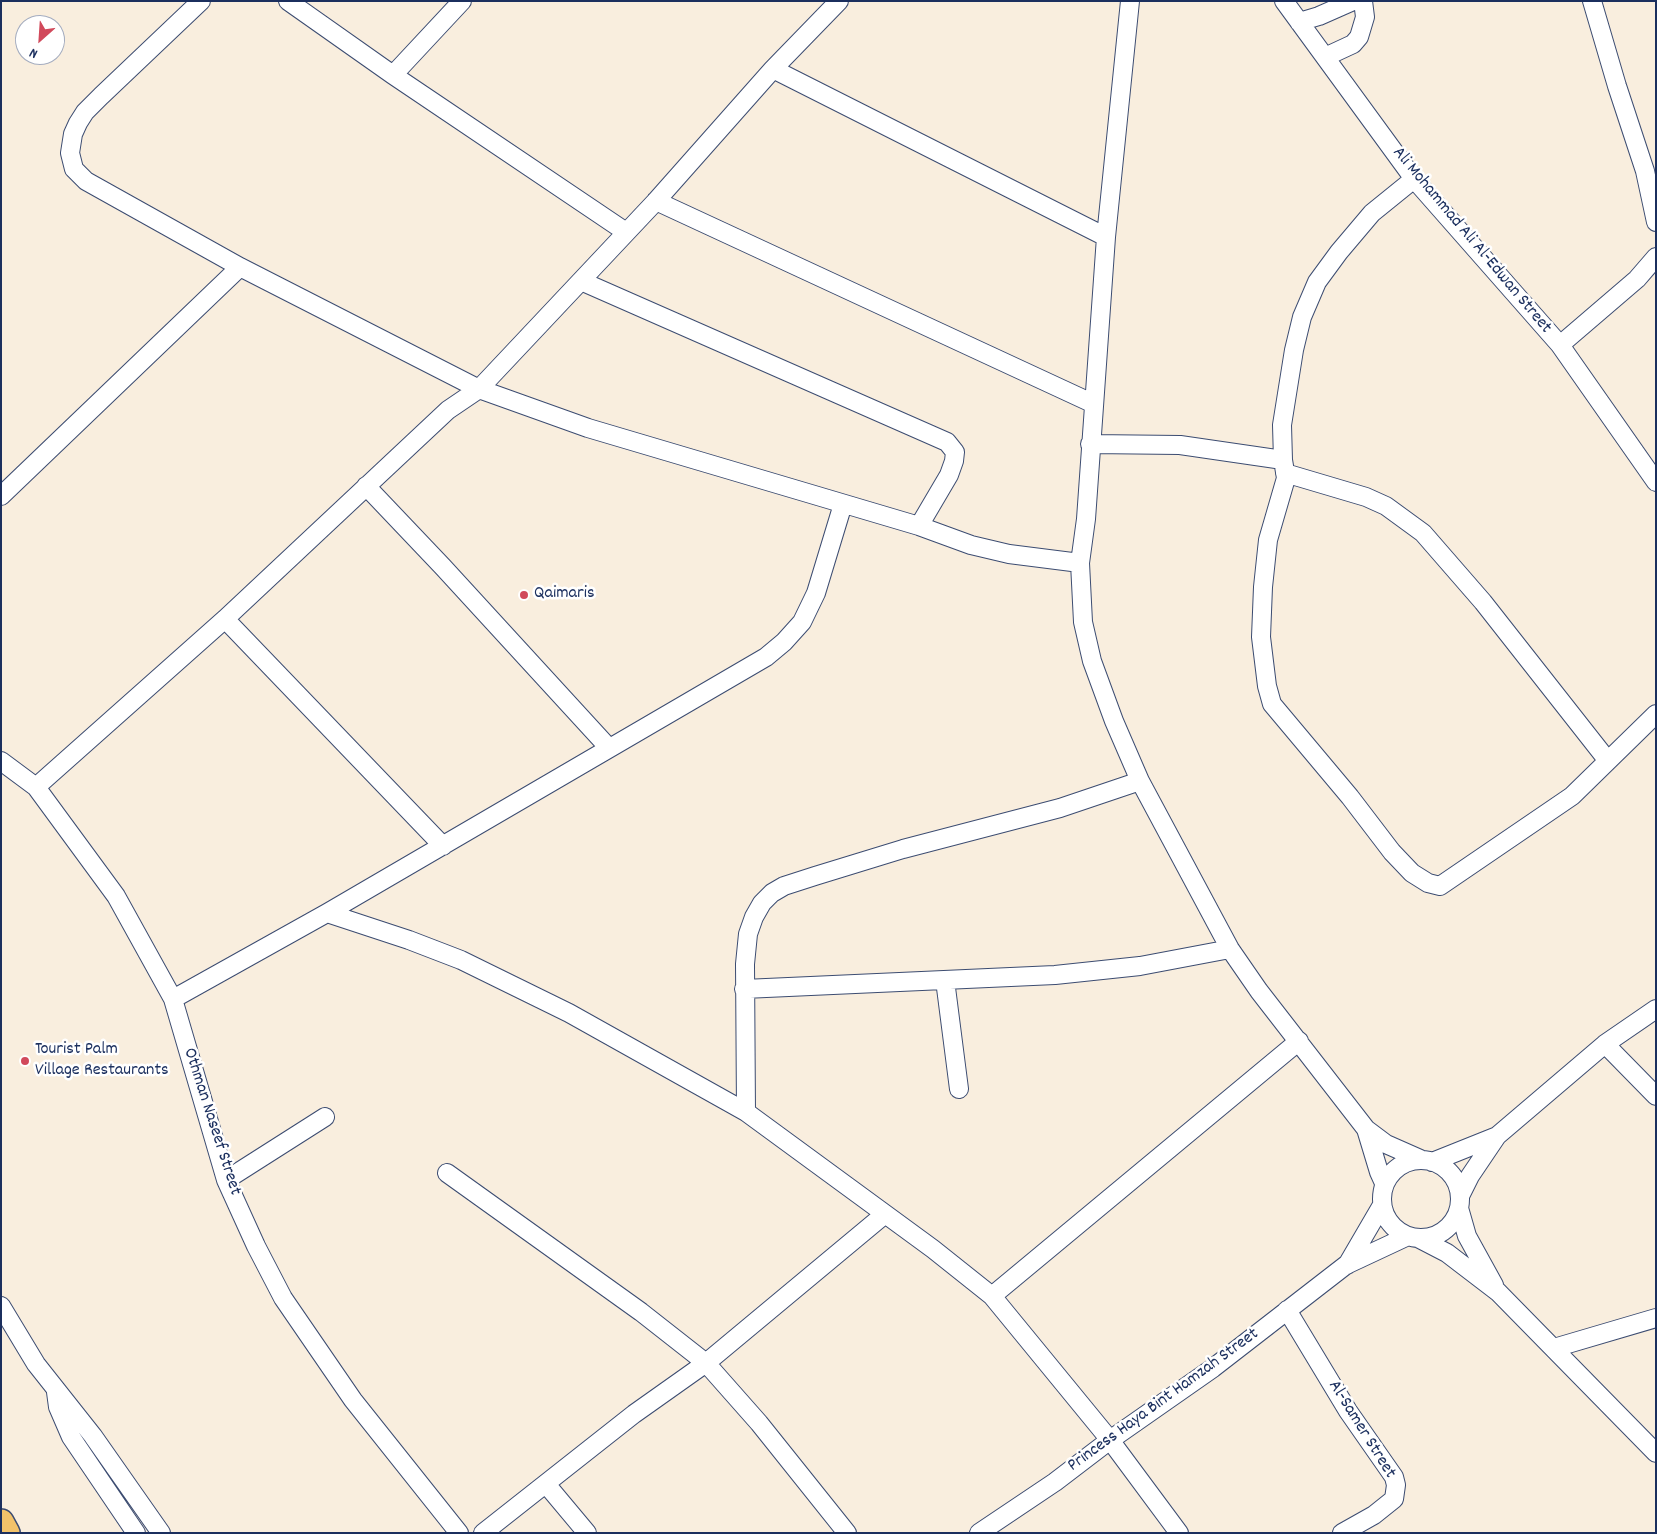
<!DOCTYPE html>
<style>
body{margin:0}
#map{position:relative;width:1657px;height:1534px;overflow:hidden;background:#f9eede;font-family:Dekko,sans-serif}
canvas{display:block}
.frame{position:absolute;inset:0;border:2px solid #1b2f5e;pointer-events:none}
.north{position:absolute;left:15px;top:15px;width:50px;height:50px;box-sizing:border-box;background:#fff;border:1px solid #a4acbf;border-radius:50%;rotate:206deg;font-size:14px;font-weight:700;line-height:20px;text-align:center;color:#1b2f5e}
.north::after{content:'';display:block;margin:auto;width:18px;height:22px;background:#d1495b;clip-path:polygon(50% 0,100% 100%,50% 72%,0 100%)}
</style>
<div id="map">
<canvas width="1657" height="1534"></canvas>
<div class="frame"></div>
<div class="north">N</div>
</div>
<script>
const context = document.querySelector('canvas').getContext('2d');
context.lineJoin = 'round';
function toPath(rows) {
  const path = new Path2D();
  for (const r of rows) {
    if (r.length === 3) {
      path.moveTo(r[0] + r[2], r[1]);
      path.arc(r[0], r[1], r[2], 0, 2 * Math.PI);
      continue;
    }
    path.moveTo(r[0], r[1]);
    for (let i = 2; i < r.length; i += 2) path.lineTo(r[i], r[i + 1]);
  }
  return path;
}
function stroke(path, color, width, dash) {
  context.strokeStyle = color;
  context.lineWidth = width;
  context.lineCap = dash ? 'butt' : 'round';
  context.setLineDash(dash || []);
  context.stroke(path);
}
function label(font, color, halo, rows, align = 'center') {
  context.font = font + ' Dekko,sans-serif';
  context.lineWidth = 5;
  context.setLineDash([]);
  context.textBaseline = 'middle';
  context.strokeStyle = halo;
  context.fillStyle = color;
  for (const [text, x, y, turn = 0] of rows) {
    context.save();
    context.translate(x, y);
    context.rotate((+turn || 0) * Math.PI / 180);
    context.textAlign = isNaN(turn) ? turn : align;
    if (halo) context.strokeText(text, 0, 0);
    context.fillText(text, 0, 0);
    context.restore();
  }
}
const minor = toPath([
 [201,1,101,96,85,112,78,123,73,134,70,153,74,169,86,181,240,267,479,389,588,428,919,526,971,545,1009,554,1080,563],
 [288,1,393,75,626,232],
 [1130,1,1106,237,1086,519,1080,563,1083,622,1092,661,1114,721,1140,781,1230,949,1259,991,1366,1129,1386,1144,1420,1159],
 [1284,1,1414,179,1560,345,1656,482],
 [1592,1,1617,86,1645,171,1656,222],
 [1299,22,1319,16,1353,1],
 [1325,57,1353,44,1359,37,1365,17,1363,1],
 [773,69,1106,237],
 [393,75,462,1],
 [1414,179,1372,213,1339,252,1317,282,1302,317,1294,350,1282,425,1283,460,1286,478,1268,540,1263,587,1261,637,1267,686,1272,704,1350,797,1392,852,1412,873,1428,883,1440,886,1572,796,1656,714],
 [656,201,1094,404],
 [581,281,947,442,955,452,954,461,949,475,919,526],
 [1560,345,1637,279,1656,257],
 [1090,444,1180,445,1283,460],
 [1285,473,1366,497,1386,506,1423,533,1483,602,1608,761],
 [366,486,443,567,609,748],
 [1,496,240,267],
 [225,619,443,846],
 [1,761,36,787,116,896,173,999,226,1180,256,1246,283,1298,353,1400,459,1533],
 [36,787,225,619,448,410,479,389,656,201,773,69,839,1],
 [327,913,409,940,461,960,569,1013,746,1112,933,1249,992,1296,1110,1440,1179,1533],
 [945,980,959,1089],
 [744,989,1055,975,1140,966,1230,949],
 [173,999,327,913,766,657,784,642,802,622,816,593,843,504],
 [1605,1044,1656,1096],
 [746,1112,745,964,748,934,754,917,762,903,772,893,784,886,815,876,903,849,1060,808,1140,781],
 [1366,1129,1379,1172,1384,1183],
 [1421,1199,39],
 [1432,1162,1497,1136],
 [447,1173,641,1312,706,1363,759,1423,847,1533],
 [226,1180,325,1117],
 [1460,1196,1470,1176,1497,1136,1605,1044,1656,1009],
 [1459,1208,1467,1236,1494,1285],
 [1418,1238,1447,1253,1498,1292,1656,1453],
 [1347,1265,1382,1205],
 [992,1296,1299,1041],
 [1,1306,36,1364,93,1436,161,1533],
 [1287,1310,1348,1411,1394,1477,1396,1485,1394,1499,1374,1515,1342,1533],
 [1554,1348,1656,1318],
 [56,1392,58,1407,71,1437,136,1533],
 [546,1484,587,1533],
 [483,1533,634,1414,706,1363,885,1214],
 [979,1533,1055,1482,1110,1440,1213,1368,1346,1265,1408,1236]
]);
const highway = toPath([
 [1,1522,7,1533]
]);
const markers = [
 [524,595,5,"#d1495b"],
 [25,1061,5,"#d1495b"]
];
const streetNames = [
 ["Ali Mohammad Ali Al-Edwan Street",1471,241,50],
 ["Othman Naseef Street",211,1122,72],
 ["Princess Haya Bint Hamzah Street",1164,1401,-36],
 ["Al-Samer Street",1361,1430,58]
];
const poiNames = [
 ["Qaimaris",534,595],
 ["Tourist Palm",35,1051],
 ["Village Restaurants",35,1072]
];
stroke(minor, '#3c4c71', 20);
stroke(highway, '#3c4c71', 28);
stroke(minor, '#fff', 18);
stroke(highway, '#f2c26a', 25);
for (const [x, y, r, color] of markers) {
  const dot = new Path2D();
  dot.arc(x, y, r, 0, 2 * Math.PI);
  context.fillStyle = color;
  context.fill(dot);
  stroke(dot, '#fff', 2);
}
label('18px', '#1b2f5e', '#fff', streetNames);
label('18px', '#1b2f5e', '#fff', poiNames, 'left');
</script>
